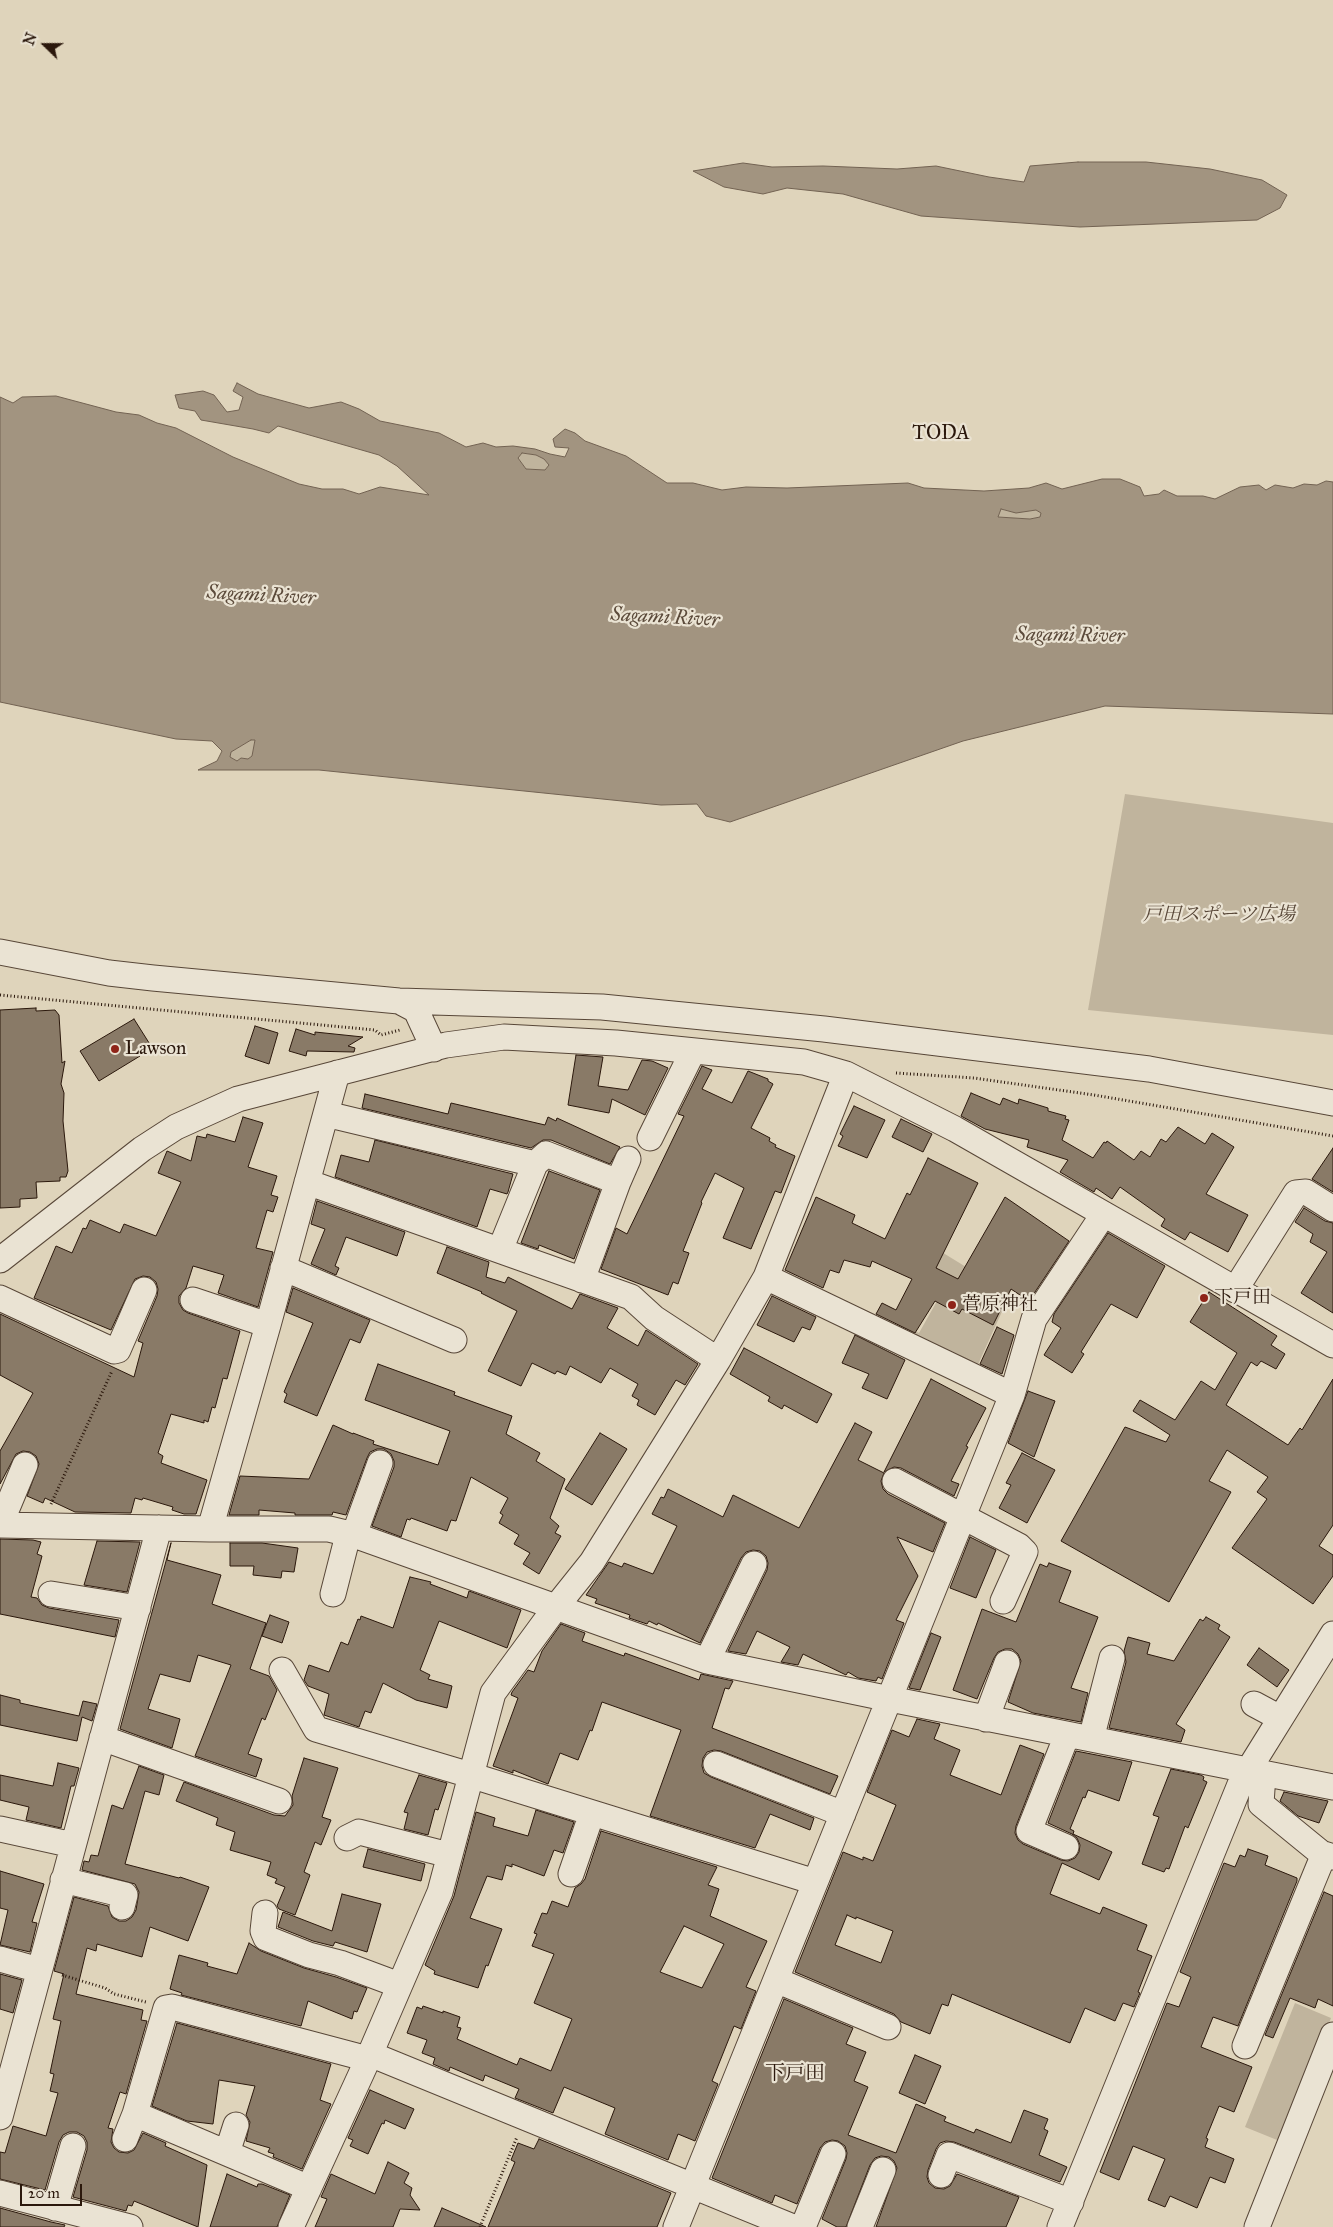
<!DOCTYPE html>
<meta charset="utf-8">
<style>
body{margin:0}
#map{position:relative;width:1333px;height:2227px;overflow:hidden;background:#dfd4bb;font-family:"IM FELL Great Primer",serif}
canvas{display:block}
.north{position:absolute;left:20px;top:20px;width:50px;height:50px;-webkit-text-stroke:4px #eae3d3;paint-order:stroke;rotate:292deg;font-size:14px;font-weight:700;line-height:20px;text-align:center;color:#2b180c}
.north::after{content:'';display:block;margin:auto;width:18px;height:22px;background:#2b180c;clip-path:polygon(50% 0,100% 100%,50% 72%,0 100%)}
.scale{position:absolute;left:20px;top:2184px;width:62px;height:22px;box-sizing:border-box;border:2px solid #2b180c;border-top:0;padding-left:6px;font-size:15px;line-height:18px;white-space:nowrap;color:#2b180c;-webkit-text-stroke:4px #eae3d3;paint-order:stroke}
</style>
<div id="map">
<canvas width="1333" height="2227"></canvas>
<div class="north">N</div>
<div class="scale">20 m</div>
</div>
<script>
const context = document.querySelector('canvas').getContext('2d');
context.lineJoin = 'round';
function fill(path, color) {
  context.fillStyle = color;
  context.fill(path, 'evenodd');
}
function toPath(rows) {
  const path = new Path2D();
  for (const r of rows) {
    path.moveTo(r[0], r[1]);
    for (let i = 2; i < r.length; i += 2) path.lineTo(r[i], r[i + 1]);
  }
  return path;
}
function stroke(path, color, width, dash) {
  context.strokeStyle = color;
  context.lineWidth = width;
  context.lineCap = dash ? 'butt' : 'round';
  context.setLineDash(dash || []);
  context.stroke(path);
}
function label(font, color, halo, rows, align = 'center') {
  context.font = font + ' "IM FELL Great Primer","Noto Serif JP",serif';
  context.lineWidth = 4.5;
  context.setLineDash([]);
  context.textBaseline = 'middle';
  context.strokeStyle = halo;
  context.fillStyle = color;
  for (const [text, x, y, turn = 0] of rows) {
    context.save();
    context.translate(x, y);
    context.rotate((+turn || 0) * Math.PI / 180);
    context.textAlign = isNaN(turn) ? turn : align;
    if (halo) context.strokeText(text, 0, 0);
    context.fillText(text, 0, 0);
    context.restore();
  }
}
const green = toPath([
 [522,453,536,455,544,459,549,465,545,470,526,469,518,458],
 [1001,509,1007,511,1036,510,1041,513,1040,517,1030,519,998,517],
 [251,740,255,740,252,756,248,759,241,758,237,761,230,757,231,752],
 [1125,794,1333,823,1333,1035,1088,1010],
 [940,1251,1010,1294,975,1371,894,1332,899,1323,919,1333,941,1294,922,1282],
 [1295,2003,1331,2018,1282,2142,1245,2127]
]);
const water = toPath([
 [1078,162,1146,162,1210,169,1262,180,1287,195,1280,208,1257,220,1080,227,921,216,843,194,787,188,763,194,724,187,693,171,743,163,772,167,823,166,897,169,936,166,989,177,1024,182,1030,166,1078,162],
 [237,383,258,394,309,408,341,402,359,409,380,421,439,433,466,447,483,443,496,447,513,446,535,449,550,454,565,457,569,448,555,447,553,439,565,429,575,433,585,441,626,456,667,483,693,483,722,490,746,487,787,488,908,483,924,488,984,491,1029,488,1046,483,1062,489,1102,479,1120,479,1140,487,1144,496,1159,494,1164,490,1177,496,1203,496,1215,499,1240,487,1259,485,1266,490,1275,485,1293,488,1304,484,1317,485,1326,481,1333,482,1333,714,1105,706,963,741,730,822,706,816,697,804,661,805,319,770,198,770,217,761,222,751,212,741,176,739,0,702,0,397,13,403,22,397,56,396,116,412,139,415,157,423,176,428,233,457,299,484,322,489,343,489,359,494,380,487,429,495,397,466,379,455,278,426,269,433,253,429,201,420,195,411,179,408,175,395,203,391,214,395,227,412,239,410,243,397,233,391,237,383],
 [522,453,536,455,544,459,549,465,545,470,526,469,518,458,522,453],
 [1001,509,1016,513,1036,510,1041,513,1040,517,1030,519,998,517,1001,509],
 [251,740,255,740,252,756,248,759,241,758,237,761,230,757,231,752,251,740]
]);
const building = toPath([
 [36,1008,36,1011,55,1010,59,1015,62,1063,65,1061,61,1084,64,1093,63,1121,68,1171,66,1177,60,1177,60,1181,36,1182,37,1198,20,1199,20,1207,0,1208,0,1010,36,1008],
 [134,1019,151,1046,138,1053,140,1056,99,1081,80,1051,134,1019],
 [255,1026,278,1033,269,1064,245,1056,255,1026],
 [296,1029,315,1035,315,1032,363,1037,348,1046,355,1048,354,1052,307,1051,306,1056,289,1051,296,1029],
 [576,1055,603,1057,598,1086,628,1090,642,1060,652,1061,668,1068,645,1115,612,1099,609,1113,568,1105,576,1055],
 [702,1066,712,1070,702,1089,732,1103,748,1071,768,1079,768,1081,773,1084,751,1128,770,1138,769,1141,776,1145,775,1147,795,1156,781,1193,775,1191,751,1249,723,1238,744,1188,715,1173,701,1202,702,1203,683,1251,689,1253,678,1284,673,1282,668,1295,601,1269,616,1228,627,1234,684,1116,678,1114,702,1066],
 [971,1093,1000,1105,1003,1098,1018,1104,1019,1099,1048,1108,1048,1111,1066,1116,1065,1119,1069,1120,1062,1140,1093,1158,1104,1142,1106,1143,1107,1141,1134,1160,1141,1151,1150,1157,1161,1139,1166,1142,1178,1127,1205,1144,1212,1133,1234,1147,1206,1194,1248,1215,1228,1252,1190,1232,1185,1240,1161,1226,1165,1219,1120,1187,1112,1199,1096,1188,1094,1192,1060,1172,1068,1160,1027,1147,1029,1140,985,1129,961,1116,971,1093],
 [365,1094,448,1114,451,1103,545,1125,548,1117,556,1121,557,1118,620,1147,610,1164,551,1140,543,1140,531,1148,362,1108,365,1094],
 [854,1106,885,1120,867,1158,838,1146,843,1136,840,1134,854,1106],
 [243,1117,263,1123,248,1167,277,1176,271,1195,278,1197,273,1212,267,1210,256,1248,273,1252,258,1307,218,1293,224,1275,193,1266,186,1288,179,1296,179,1303,183,1310,188,1313,240,1331,227,1379,223,1378,215,1408,212,1407,208,1422,204,1420,204,1423,171,1414,158,1453,163,1456,161,1463,207,1480,196,1514,184,1514,172,1510,173,1507,143,1498,142,1500,135,1498,131,1513,75,1512,45,1498,43,1503,27,1496,39,1464,36,1456,30,1452,23,1451,16,1454,0,1484,0,1451,33,1393,0,1375,0,1314,134,1377,143,1343,138,1341,157,1296,158,1289,156,1282,150,1277,143,1276,135,1279,111,1330,34,1298,56,1246,72,1253,83,1228,86,1229,90,1220,120,1233,124,1224,156,1236,181,1182,158,1173,167,1151,191,1161,197,1136,206,1138,207,1134,235,1142,243,1117],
 [901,1119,932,1134,923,1152,892,1137,901,1119],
 [375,1140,513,1174,508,1192,507,1194,490,1189,477,1227,335,1177,341,1155,369,1162,375,1140],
 [1333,1148,1333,1192,1312,1179,1333,1148],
 [928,1158,978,1183,936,1268,958,1279,1005,1197,1069,1241,1029,1301,1011,1289,993,1325,962,1309,959,1314,935,1301,915,1333,876,1314,882,1303,896,1310,912,1279,872,1261,870,1267,844,1260,839,1273,830,1270,823,1288,785,1270,816,1197,855,1215,852,1223,885,1239,907,1193,910,1195,928,1158],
 [549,1171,600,1190,574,1259,539,1245,538,1249,521,1243,549,1171],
 [317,1201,405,1232,397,1256,346,1237,335,1266,339,1268,336,1275,311,1264,325,1229,311,1224,317,1201],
 [1304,1208,1325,1221,1333,1223,1333,1313,1301,1293,1327,1252,1310,1242,1313,1234,1295,1222,1304,1208],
 [1108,1233,1165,1266,1137,1318,1111,1304,1081,1352,1084,1354,1072,1373,1044,1355,1061,1328,1052,1322,1054,1314,1108,1233],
 [447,1247,489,1262,486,1277,505,1283,508,1277,572,1309,580,1294,618,1308,607,1328,638,1346,646,1330,698,1364,685,1385,676,1380,655,1415,637,1405,639,1400,632,1396,638,1384,610,1368,601,1383,570,1366,566,1375,557,1371,555,1374,532,1363,521,1386,488,1371,517,1311,481,1293,482,1292,437,1273,447,1247],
 [293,1288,370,1320,360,1343,350,1339,317,1416,284,1402,287,1394,284,1392,313,1323,286,1312,293,1288],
 [1209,1292,1277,1336,1271,1345,1285,1354,1276,1369,1261,1361,1257,1366,1251,1362,1226,1405,1288,1445,1300,1428,1302,1430,1333,1379,1333,1525,1319,1546,1333,1555,1333,1576,1313,1604,1232,1548,1267,1499,1257,1492,1268,1477,1227,1450,1209,1481,1231,1492,1169,1602,1061,1541,1125,1427,1166,1442,1170,1435,1133,1411,1140,1400,1175,1420,1201,1381,1215,1390,1237,1353,1190,1322,1209,1292],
 [772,1296,816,1317,810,1330,802,1327,794,1342,757,1325,772,1296],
 [997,1327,1014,1335,1002,1374,980,1364,997,1327],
 [855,1335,905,1360,887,1399,862,1388,869,1374,842,1363,855,1335],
 [744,1348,832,1394,817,1423,784,1405,782,1409,768,1401,770,1397,730,1374,744,1348],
 [378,1364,455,1392,454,1395,512,1416,506,1434,540,1453,536,1461,565,1479,550,1518,559,1526,555,1533,561,1536,539,1574,523,1564,530,1553,514,1544,519,1535,499,1523,503,1515,500,1513,508,1498,471,1477,456,1521,451,1520,447,1531,411,1518,410,1520,407,1519,401,1537,372,1526,394,1467,394,1461,391,1454,384,1449,377,1449,370,1452,367,1458,346,1515,333,1512,332,1515,295,1515,295,1513,259,1510,259,1515,229,1515,240,1476,309,1479,333,1425,353,1434,353,1433,374,1441,373,1444,438,1465,450,1431,365,1400,378,1364],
 [931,1379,986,1408,966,1446,968,1447,951,1481,959,1484,954,1496,901,1468,894,1467,884,1472,931,1379],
 [1028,1391,1055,1401,1034,1457,1008,1443,1028,1391],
 [855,1423,872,1432,858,1460,884,1473,881,1481,883,1489,888,1494,945,1523,933,1552,897,1537,918,1576,896,1620,904,1623,882,1679,878,1677,876,1681,858,1678,848,1672,846,1675,803,1654,798,1665,781,1662,790,1647,757,1631,746,1654,728,1651,767,1570,768,1563,766,1556,760,1551,753,1550,746,1552,741,1558,700,1643,658,1623,657,1625,649,1621,647,1624,629,1618,630,1615,595,1603,597,1599,586,1595,609,1562,622,1567,624,1563,653,1574,677,1526,652,1514,661,1497,664,1498,668,1489,723,1517,733,1495,799,1528,855,1423],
 [600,1433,627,1449,592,1505,565,1489,600,1433],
 [1022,1453,1055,1470,1027,1523,999,1508,1011,1485,1006,1483,1022,1453],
 [970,1537,996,1550,976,1598,950,1588,970,1537],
 [0,1539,33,1540,41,1542,37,1554,42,1556,31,1597,37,1598,42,1605,49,1608,119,1620,115,1637,0,1614,0,1539],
 [97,1541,140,1542,127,1592,84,1585,97,1541],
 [171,1543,167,1560,221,1575,212,1604,266,1623,250,1669,269,1676,277,1690,265,1720,262,1718,248,1754,262,1759,256,1777,195,1756,231,1665,198,1655,190,1682,160,1674,148,1709,180,1719,172,1748,120,1729,171,1543],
 [230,1543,262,1543,298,1548,294,1572,282,1571,281,1578,253,1575,254,1566,230,1566,230,1543],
 [1049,1563,1071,1571,1059,1602,1098,1617,1071,1688,1088,1693,1081,1722,1033,1713,1008,1702,1021,1661,1018,1654,1012,1649,1005,1649,998,1652,994,1658,977,1699,953,1690,982,1609,1016,1622,1040,1564,1047,1567,1049,1563],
 [410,1577,431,1582,430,1584,467,1598,469,1591,521,1610,507,1648,439,1621,420,1670,430,1675,428,1679,452,1686,447,1708,416,1700,383,1683,371,1713,365,1711,359,1727,324,1715,329,1694,308,1686,304,1680,309,1665,329,1672,341,1642,348,1645,358,1619,360,1620,361,1616,393,1628,410,1577],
 [270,1615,289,1622,282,1643,262,1636,270,1615],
 [1206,1617,1220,1625,1218,1629,1230,1637,1176,1724,1185,1730,1181,1742,1109,1728,1126,1662,1124,1651,1128,1637,1150,1643,1147,1654,1174,1661,1200,1619,1203,1621,1206,1617],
 [561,1624,585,1633,582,1641,624,1656,625,1653,699,1680,701,1674,733,1681,729,1689,725,1688,712,1728,838,1776,830,1794,721,1751,714,1750,707,1752,703,1758,702,1766,704,1773,711,1777,814,1818,810,1830,770,1814,755,1848,650,1816,681,1730,602,1702,592,1731,590,1730,578,1760,560,1753,548,1784,513,1770,513,1773,493,1766,518,1698,511,1695,512,1692,528,1670,534,1672,542,1651,561,1624],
 [931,1633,941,1637,920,1690,909,1688,931,1633],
 [1259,1648,1289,1670,1277,1687,1247,1665,1259,1648],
 [0,1695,20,1700,20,1703,79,1716,83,1701,97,1704,92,1721,82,1717,77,1741,0,1725,0,1695],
 [917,1719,940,1724,934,1739,960,1750,950,1775,1001,1795,1020,1745,1044,1754,1016,1826,1015,1833,1018,1840,1023,1844,1061,1860,1068,1861,1075,1858,1079,1852,1080,1845,1077,1838,1072,1834,1048,1823,1076,1751,1132,1762,1119,1801,1088,1790,1085,1798,1083,1797,1070,1829,1074,1831,1073,1834,1112,1852,1099,1880,1062,1863,1050,1894,1100,1914,1103,1907,1147,1925,1137,1950,1152,1956,1138,1992,1140,1993,1134,2007,1123,2003,1115,2021,1085,2008,1070,2043,952,1994,948,2006,942,2004,930,2034,901,2022,894,2014,795,1972,843,1852,863,1860,863,1857,873,1861,896,1805,867,1792,892,1730,909,1737,917,1719],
 [847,1915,856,1919,856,1917,893,1931,881,1963,835,1945,847,1915],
 [304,1758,338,1768,322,1817,331,1820,321,1845,315,1842,304,1872,310,1875,295,1915,279,1909,277,1906,285,1887,275,1883,277,1879,267,1875,271,1862,230,1850,235,1832,216,1825,218,1818,176,1801,184,1782,274,1815,285,1816,293,1805,292,1796,304,1758],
 [58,1763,79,1768,74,1786,71,1786,61,1828,26,1820,29,1807,0,1800,0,1775,53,1786,58,1763],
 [139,1766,164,1775,159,1795,145,1791,125,1864,179,1878,180,1877,209,1887,188,1941,150,1927,142,1957,97,1944,96,1951,87,1948,76,1994,143,2010,141,2020,147,2021,126,2094,120,2092,108,2128,113,2129,111,2142,114,2148,119,2152,128,2153,134,2150,143,2133,166,2143,165,2146,207,2165,198,2227,134,2201,132,2206,128,2205,126,2211,73,2197,87,2150,87,2142,84,2136,77,2132,69,2132,63,2135,59,2142,45,2190,0,2179,0,2152,5,2153,13,2126,46,2136,58,2093,50,2091,54,2074,50,2073,61,2021,53,2019,64,1974,54,1971,74,1897,108,1906,112,1917,119,1921,126,1921,132,1917,136,1910,139,1892,135,1884,82,1870,84,1861,89,1862,91,1855,98,1856,112,1805,123,1809,139,1766],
 [1171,1769,1201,1775,1204,1777,1203,1780,1207,1782,1188,1828,1185,1826,1169,1869,1166,1868,1164,1872,1142,1864,1159,1817,1153,1815,1171,1769],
 [419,1775,447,1783,438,1810,435,1809,428,1835,404,1829,408,1813,404,1812,419,1775],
 [1284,1792,1328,1801,1319,1823,1298,1816,1280,1801,1284,1792],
 [536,1810,574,1822,563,1853,554,1850,544,1876,512,1864,512,1867,506,1865,502,1880,487,1876,470,1918,502,1929,488,1966,486,1965,478,1988,434,1974,435,1971,425,1965,454,1896,476,1812,495,1818,493,1826,528,1836,536,1810],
 [601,1831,717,1867,708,1885,719,1889,710,1916,767,1941,746,1987,756,1991,741,2029,734,2026,712,2081,718,2084,695,2141,678,2134,668,2160,605,2134,615,2108,564,2087,553,2113,515,2098,519,2089,485,2075,483,2081,450,2067,449,2071,433,2064,435,2058,422,2053,427,2040,407,2033,417,2007,422,2009,423,2006,443,2013,443,2011,460,2017,457,2027,461,2028,457,2039,517,2065,520,2058,551,2071,572,2019,534,2003,554,1954,532,1946,537,1934,534,1933,542,1913,547,1914,552,1901,568,1907,575,1888,581,1884,585,1879,601,1831],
 [684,1926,724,1944,702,1988,660,1972,684,1926],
 [368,1849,425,1864,421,1881,363,1867,368,1849],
 [1248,1849,1268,1856,1265,1865,1297,1878,1297,1881,1238,2026,1213,2017,1201,2047,1252,2067,1234,2112,1219,2106,1206,2138,1208,2139,1205,2147,1234,2159,1225,2183,1210,2177,1197,2208,1170,2196,1165,2207,1148,2200,1165,2159,1133,2146,1119,2180,1100,2172,1167,2003,1179,2007,1191,1977,1180,1972,1224,1863,1235,1867,1240,1855,1245,1857,1248,1849],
 [0,1871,44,1884,32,1922,37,1923,30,1952,0,1945,8,1910,0,1908,0,1871],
 [1324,1892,1333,1896,1333,2006,1318,1999,1315,2008,1290,1998,1273,2038,1265,2035,1324,1892],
 [342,1894,381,1904,367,1952,335,1942,333,1946,313,1941,278,1927,283,1912,332,1931,342,1894],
 [249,1943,261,1951,304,1968,336,1977,367,1988,357,2012,354,2011,352,2019,308,2001,301,2026,181,1995,182,1993,170,1989,179,1955,208,1963,207,1966,237,1974,249,1943],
 [0,1974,22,1980,13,2013,0,2009,0,1974],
 [784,1999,853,2028,846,2044,866,2052,854,2081,868,2087,848,2135,896,2153,916,2104,946,2117,944,2121,974,2133,976,2129,1011,2143,1024,2110,1048,2119,1044,2129,1048,2131,1039,2155,1067,2167,1060,2182,954,2142,946,2141,940,2143,936,2149,928,2170,927,2177,929,2183,935,2188,944,2189,950,2186,957,2174,1019,2197,1006,2227,876,2227,897,2168,894,2161,889,2157,881,2156,875,2158,870,2165,846,2227,837,2227,822,2219,846,2159,847,2153,845,2146,838,2141,832,2140,825,2142,820,2148,797,2204,775,2195,772,2203,712,2178,784,1999],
 [177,2023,331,2064,320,2100,331,2104,302,2169,273,2157,274,2154,268,2152,270,2148,246,2141,250,2122,246,2115,255,2086,219,2080,213,2124,187,2121,152,2106,177,2023],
 [915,2055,941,2066,925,2104,899,2093,915,2055],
 [370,2090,414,2109,405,2129,385,2120,384,2124,382,2123,368,2154,350,2146,353,2140,348,2138,370,2090],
 [539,2139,671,2193,657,2227,488,2227,515,2162,511,2160,518,2143,534,2149,539,2139],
 [388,2162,409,2173,404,2183,412,2188,410,2195,420,2210,400,2209,393,2227,315,2227,327,2199,321,2197,331,2174,375,2194,388,2162],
 [227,2174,257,2187,258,2184,262,2184,290,2195,277,2227,210,2227,227,2174],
 [0,2208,51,2222,65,2225,64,2227,0,2227,0,2208],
 [442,2208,486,2227,434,2227,442,2208]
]);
const path = toPath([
 [0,995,375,1030,381,1035,400,1030],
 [896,1073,974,1078,1094,1095,1333,1136],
 [51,1504,112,1371],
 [62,1975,105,1988,114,1994,146,2002],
 [480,2227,517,2137]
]);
const minor = toPath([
 [0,952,109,973,153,978,399,1001,602,1007,824,1029,1149,1069,1333,1103],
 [399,1001,416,1010,434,1049],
 [326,1114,535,1164],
 [650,1138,693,1051],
 [307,1182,631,1297,654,1318,718,1360],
 [618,1182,628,1159],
 [500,1250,535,1164,546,1154,618,1182,582,1280],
 [0,1260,142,1149,176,1127,238,1099,446,1045,504,1037,616,1043,804,1062,846,1074,955,1129,1333,1345],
 [283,1268,454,1340],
 [766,1277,1012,1395],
 [1235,1290,1296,1193,1306,1192,1333,1209],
 [0,1298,114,1351,118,1350,144,1290],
 [193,1300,268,1325],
 [895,1481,1019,1546,1025,1552,1003,1601],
 [0,1525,210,1529,329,1529,354,1535,707,1661,890,1699,1333,1787],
 [0,1525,25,1465],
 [210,1529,268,1325,337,1073],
 [354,1535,380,1463],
 [51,1594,138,1608],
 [333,1594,348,1535],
 [707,1661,754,1564],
 [282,1670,316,1729,470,1775,815,1882],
 [1254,1704,1280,1718],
 [986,1719,1007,1663],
 [102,1738,279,1801],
 [1091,1739,1112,1658],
 [716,1764,843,1814],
 [1263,1774,1261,1804,1321,1853,1333,1857],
 [0,1829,73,1845],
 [347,1838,359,1832,449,1855],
 [1066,1847,1029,1831,1067,1735],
 [571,1874,592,1813],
 [63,1880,125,1895,122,1907],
 [265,1913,263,1931,266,1938,309,1955,340,1963,399,1985],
 [0,1959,39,1970],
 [776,1980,888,2027],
 [1245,2046,1324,1854],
 [370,2054,793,2227],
 [0,2117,159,1528],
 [125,2139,135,2114],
 [227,2153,236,2125],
 [941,2175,949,2155,1071,2202],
 [309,2188,135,2114,166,2008,172,2007,368,2059],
 [0,2193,130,2227],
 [55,2208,73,2146],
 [291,2227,368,2059,440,1892,493,1693,556,1607,592,1562,718,1360,766,1277,846,1074],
 [676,2227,1012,1395,1034,1319,1103,1215],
 [803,2227,833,2154],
 [860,2227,883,2170],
 [1060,2227,1241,1782,1333,1634],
 [1257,2227,1333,2035]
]);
const markers = [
 [115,1049,5,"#8f2418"],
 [1204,1298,5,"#8f2418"],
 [952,1305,5,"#8f2418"]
];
const parkNames = [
 ["戸田スポーツ広場",1219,915]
];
const poiNames = [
 ["Lawson",125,1049],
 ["下戸田",1214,1298],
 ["菅原神社",962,1305]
];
const neighbourhoodNames = [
 ["TODA",941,434],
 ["下戸田",795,2074]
];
const waterNames = [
 ["Sagami River",261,596,3],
 ["Sagami River",665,618,3],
 ["Sagami River",1070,636,1]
];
fill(green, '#c0b49d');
fill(water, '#a29480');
stroke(water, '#726252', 1);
fill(building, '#897a67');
stroke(building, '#2b180c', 1);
stroke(minor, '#584738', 27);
stroke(path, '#2b180c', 3, [1, 2.5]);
stroke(minor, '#eae3d3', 25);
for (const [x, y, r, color] of markers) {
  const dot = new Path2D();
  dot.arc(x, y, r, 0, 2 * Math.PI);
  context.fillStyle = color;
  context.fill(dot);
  stroke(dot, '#eae3d3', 2);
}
label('italic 19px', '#584738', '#eae3d3', parkNames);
label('19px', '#2b180c', '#eae3d3', poiNames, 'left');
label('20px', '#2b180c', '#eae3d3', neighbourhoodNames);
label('italic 20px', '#5b4a3a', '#eae3d3', waterNames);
</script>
